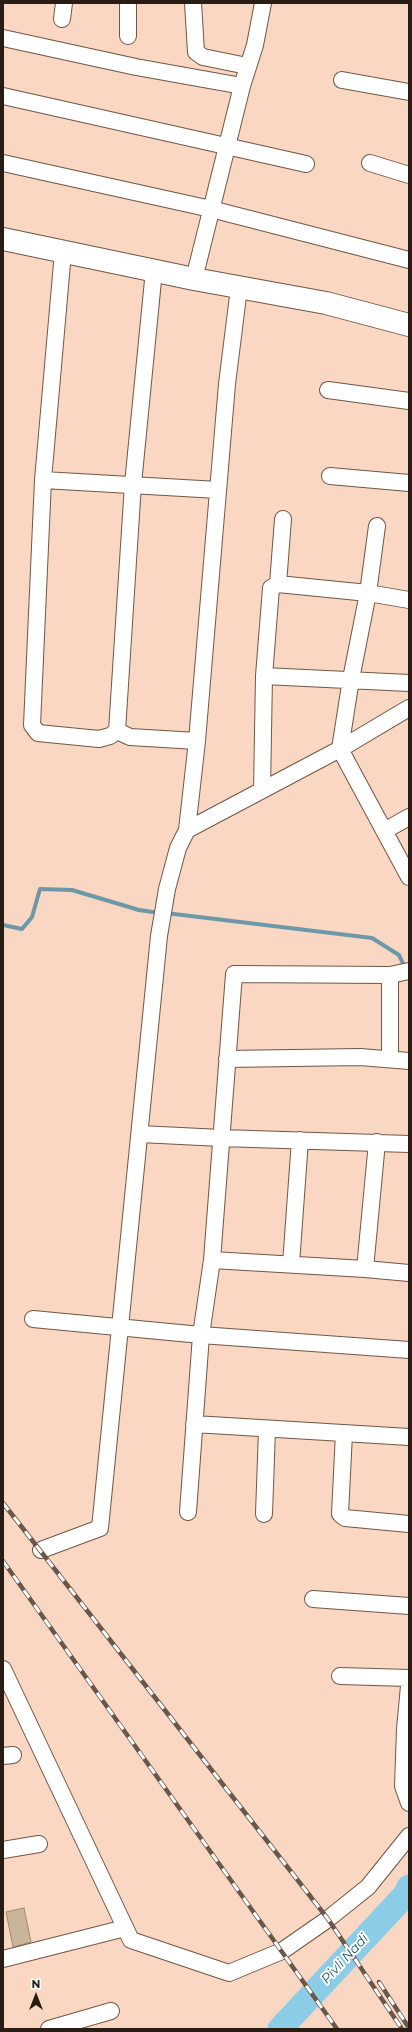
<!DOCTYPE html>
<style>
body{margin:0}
#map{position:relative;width:412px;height:2032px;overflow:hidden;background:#f9d7c3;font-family:Montserrat,sans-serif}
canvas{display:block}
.frame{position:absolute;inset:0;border:4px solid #281c15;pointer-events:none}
.north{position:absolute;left:16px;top:1976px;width:40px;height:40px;-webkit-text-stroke:3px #fff;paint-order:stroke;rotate:0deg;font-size:11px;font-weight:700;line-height:16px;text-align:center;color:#281c15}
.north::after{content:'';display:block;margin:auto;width:14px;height:18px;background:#281c15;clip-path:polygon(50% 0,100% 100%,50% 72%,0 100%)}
</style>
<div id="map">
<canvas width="412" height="2032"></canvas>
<div class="frame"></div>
<div class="north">N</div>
</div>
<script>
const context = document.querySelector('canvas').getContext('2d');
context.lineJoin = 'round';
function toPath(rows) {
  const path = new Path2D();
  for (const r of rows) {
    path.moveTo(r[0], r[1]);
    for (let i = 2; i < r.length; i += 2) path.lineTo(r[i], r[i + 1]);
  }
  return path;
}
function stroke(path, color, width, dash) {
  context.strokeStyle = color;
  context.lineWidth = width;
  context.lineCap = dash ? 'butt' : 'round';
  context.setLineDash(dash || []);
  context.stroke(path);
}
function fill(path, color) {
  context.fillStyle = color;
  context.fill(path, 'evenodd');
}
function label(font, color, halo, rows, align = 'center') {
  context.font = font + ' Montserrat,sans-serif';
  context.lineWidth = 4;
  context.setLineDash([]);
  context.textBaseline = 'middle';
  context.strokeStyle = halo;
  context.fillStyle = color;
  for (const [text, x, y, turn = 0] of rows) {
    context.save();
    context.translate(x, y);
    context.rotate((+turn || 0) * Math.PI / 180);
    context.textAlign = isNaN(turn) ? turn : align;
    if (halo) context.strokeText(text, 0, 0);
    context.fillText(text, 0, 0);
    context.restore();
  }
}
const stream = toPath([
 [166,913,372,938,399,955,405,968],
 [3,925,22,929,32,917,40,889,72,890,139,910,160,913]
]);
const river = toPath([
 [280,2029,406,1894,409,1887]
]);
const building = toPath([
 [24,1908,31,1942,13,1947,6,1912,24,1908]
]);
const minor = toPath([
 [128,3,128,36],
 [193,3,196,52,203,57,247,66],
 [62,19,64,3],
 [3,38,136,67,242,86],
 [342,80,409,92],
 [3,96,306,164],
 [3,163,211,209,409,260],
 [370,163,409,175],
 [63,252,43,480,32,725,38,733,99,739,110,736,117,731],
 [154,270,133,484,117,731,130,737,197,741],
 [194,279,242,86,255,45,263,3],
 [328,390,409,401],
 [330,476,409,483],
 [43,480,218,490],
 [377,526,368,593,351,679,340,749,409,708],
 [278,584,283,519],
 [264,676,409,683],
 [262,790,264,676,271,588,278,584,368,593,409,600],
 [187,830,340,749,409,877],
 [384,831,409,817],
 [227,1059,360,1057,409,1061],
 [390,1059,390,975],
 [140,1134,221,1138,409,1144],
 [212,1260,365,1269,409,1273],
 [291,1264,300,1140],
 [365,1269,377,1142],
 [33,1319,201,1335,409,1350],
 [194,1424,409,1437],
 [344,1433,340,1514,345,1518,409,1524],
 [188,1512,201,1335,212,1260,234,974,390,975,409,971],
 [264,1514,267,1429],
 [41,1550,100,1528,159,936,167,889,178,848,187,830,197,741,227,384,239,288],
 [313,1599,409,1606],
 [3,1669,131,1940,229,1973,282,1951,328,1919,368,1887,409,1836],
 [340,1676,409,1678],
 [409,1686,405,1729,403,1786,409,1803],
 [3,1756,13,1755],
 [3,1850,39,1844],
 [3,1959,125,1928],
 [49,2029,111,2011]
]);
const secondary = toPath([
 [3,239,194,279,326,303,409,325]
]);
const rail = toPath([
 [3,1503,328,1919,402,2029],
 [3,1561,337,2029],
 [379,1982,409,2028]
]);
const waterNames = [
 ["Pivli Nadi",345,1959,-47]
];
stroke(stream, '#6d98a7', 4);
stroke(river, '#8bcde6', 25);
fill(building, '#c9b698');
stroke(building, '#9d8b6e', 1);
stroke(minor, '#735645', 18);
stroke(secondary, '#735645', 24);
stroke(minor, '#fff', 16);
stroke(secondary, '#fff', 22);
stroke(rail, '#6a574c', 4.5);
stroke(rail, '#fff', 3, [9]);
label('italic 13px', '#215769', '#fff', waterNames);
</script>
